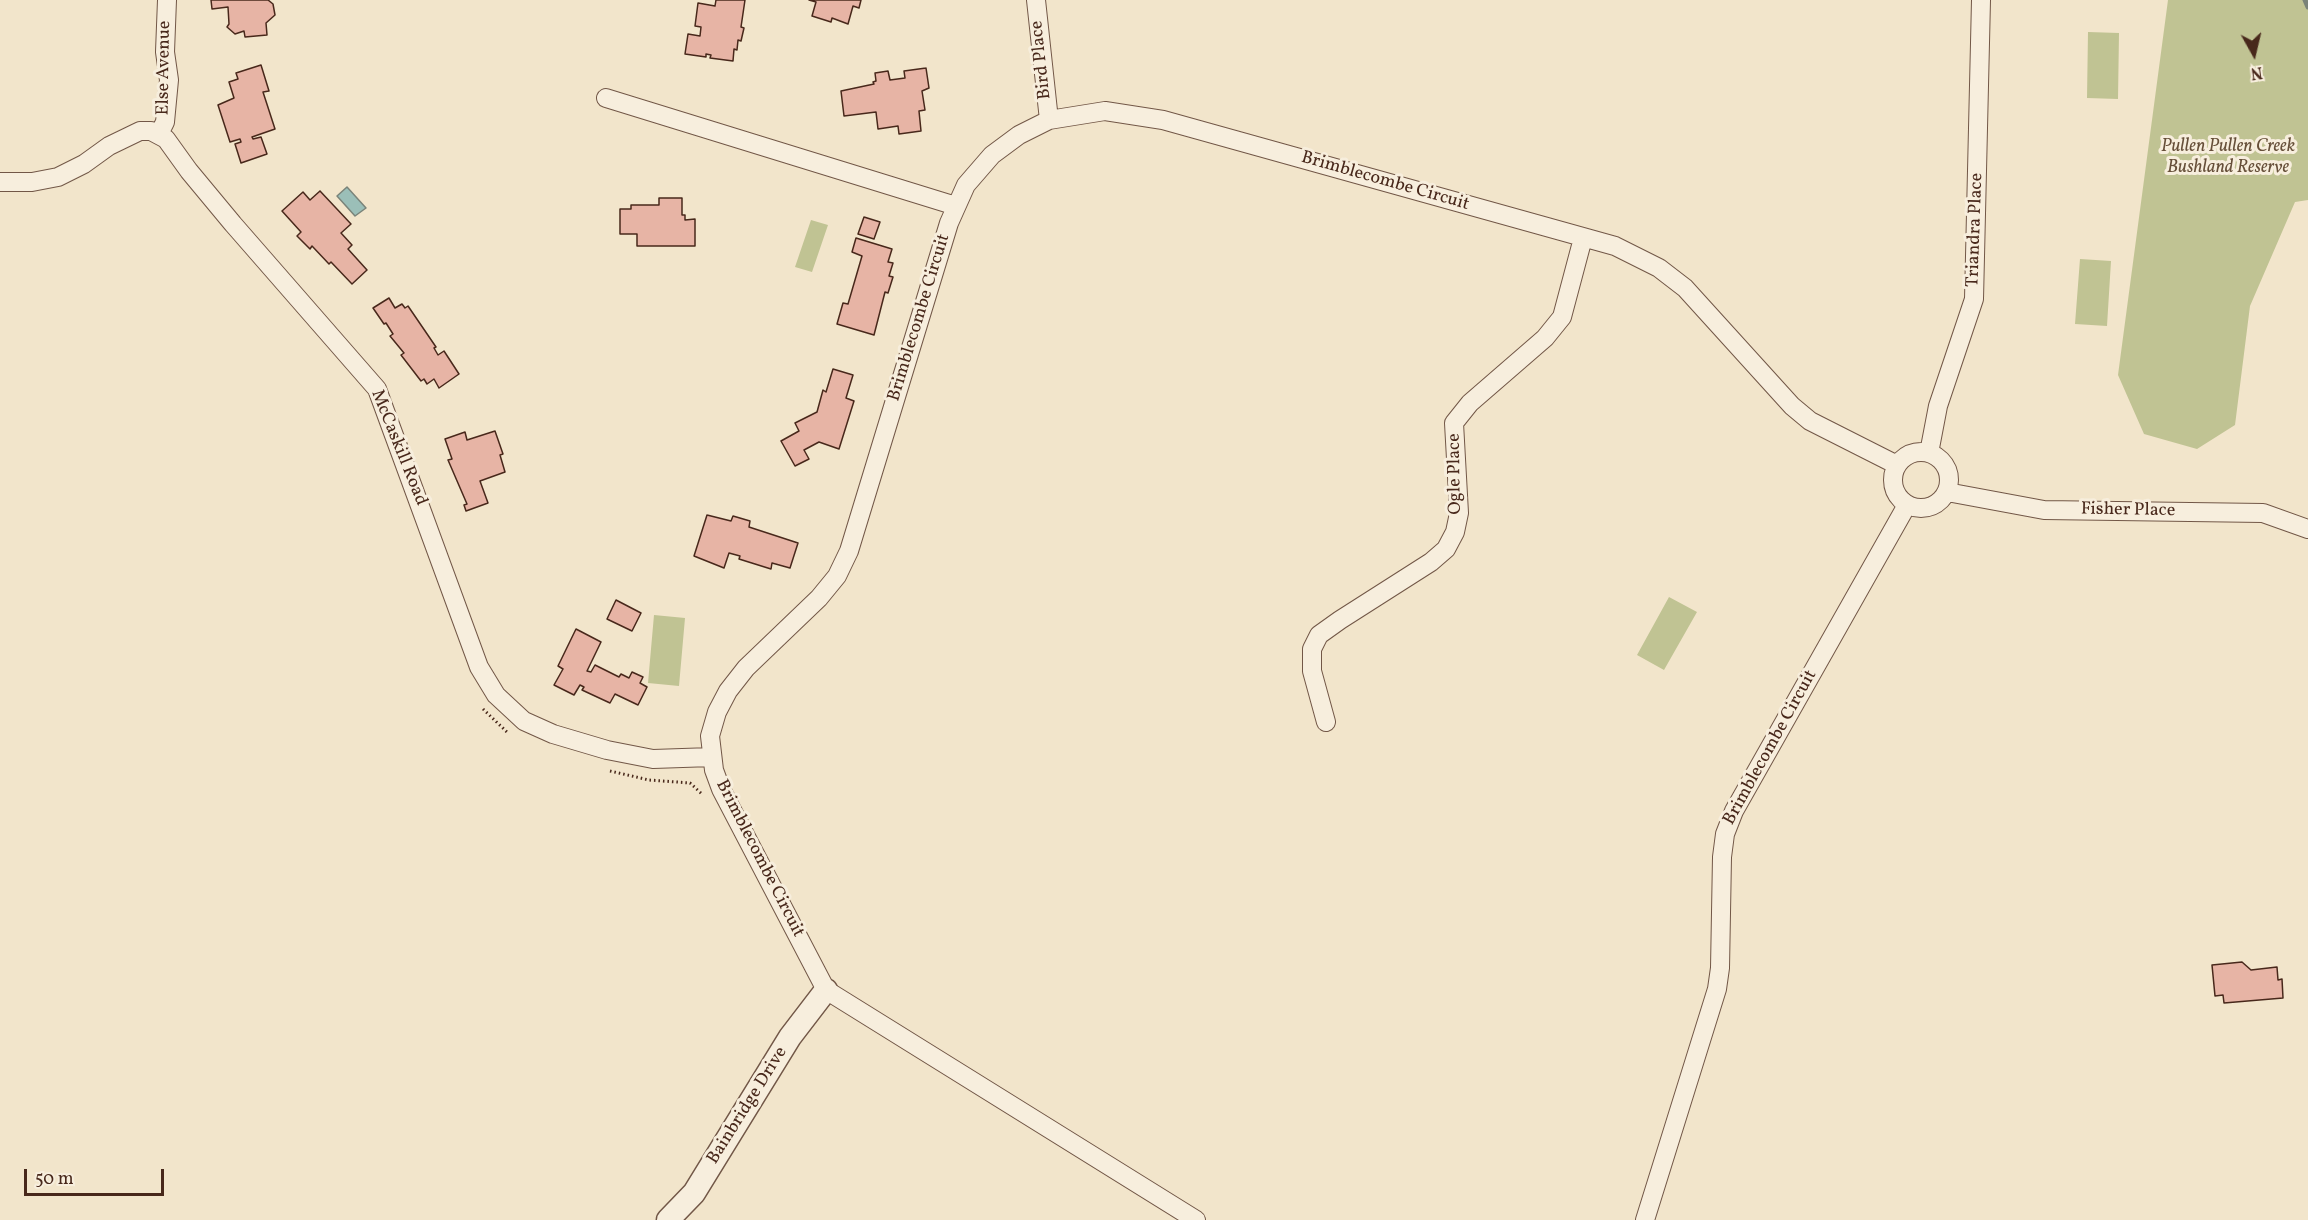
<!DOCTYPE html>
<style>
body{margin:0}
#map{position:relative;width:2308px;height:1220px;overflow:hidden;background:#f2e5cb;font-family:Vollkorn,serif}
canvas{display:block}
.north{position:absolute;left:2224px;top:24px;width:60px;height:60px;-webkit-text-stroke:4px #f7eedd;paint-order:stroke;rotate:172deg;font-size:16px;font-weight:700;line-height:24px;text-align:center;color:#48281b}
.north::after{content:'';display:block;margin:auto;width:21px;height:27px;background:#48281b;clip-path:polygon(50% 0,100% 100%,50% 72%,0 100%)}
.scale{position:absolute;left:24px;top:1169px;width:140px;height:27px;box-sizing:border-box;border:3px solid #48281b;border-top:0;padding-left:8px;font-size:18px;line-height:21px;white-space:nowrap;color:#48281b;-webkit-text-stroke:4px #f7eedd;paint-order:stroke}
</style>
<div id="map">
<canvas width="2308" height="1220"></canvas>
<div class="north">N</div>
<div class="scale">50 m</div>
</div>
<script>
const context = document.querySelector('canvas').getContext('2d');
context.lineJoin = 'round';
function fill(path, color) {
  context.fillStyle = color;
  context.fill(path, 'evenodd');
}
function toPath(rows) {
  const path = new Path2D();
  for (const r of rows) {
    if (r.length === 3) {
      path.moveTo(r[0] + r[2], r[1]);
      path.arc(r[0], r[1], r[2], 0, 2 * Math.PI);
      continue;
    }
    path.moveTo(r[0], r[1]);
    for (let i = 2; i < r.length; i += 2) path.lineTo(r[i], r[i + 1]);
  }
  return path;
}
function stroke(path, color, width, dash) {
  context.strokeStyle = color;
  context.lineWidth = width;
  context.lineCap = dash ? 'butt' : 'round';
  context.setLineDash(dash || []);
  context.stroke(path);
}
function label(font, color, halo, rows, align = 'center') {
  context.font = font + ' Vollkorn,serif';
  context.lineWidth = 6;
  context.setLineDash([]);
  context.textBaseline = 'middle';
  context.strokeStyle = halo;
  context.fillStyle = color;
  for (const [text, x, y, turn = 0] of rows) {
    context.save();
    context.translate(x, y);
    context.rotate((+turn || 0) * Math.PI / 180);
    context.textAlign = isNaN(turn) ? turn : align;
    if (halo) context.strokeText(text, 0, 0);
    context.fillText(text, 0, 0);
    context.restore();
  }
}
const green = toPath([
 [2168,0,2308,0,2308,200,2295,202,2250,306,2235,425,2197,449,2144,434,2118,375],
 [2088,32,2119,33,2118,99,2087,98],
 [811,220,828,225,812,272,795,267],
 [2080,259,2111,261,2107,326,2075,324],
 [1669,597,1697,612,1664,670,1637,655],
 [654,615,685,618,679,686,648,683]
]);
const water = toPath([
 [347,187,366,208,355,216,337,196,347,187]
]);
const stream = toPath([
 [2305,0,2308,7]
]);
const building = toPath([
 [211,0,268,0,273,4,275,15,266,23,267,35,245,37,244,31,235,34,227,27,229,24,228,7,212,9,211,0],
 [716,0,745,0,741,27,744,28,741,41,738,40,737,50,734,49,733,61,710,58,711,55,706,54,706,57,685,54,688,34,700,36,701,27,695,26,698,3,715,6,716,0],
 [809,0,861,0,859,8,853,6,848,24,832,18,831,22,812,16,816,2,809,0],
 [261,65,269,91,263,92,275,129,252,137,253,139,261,137,267,154,241,163,235,144,241,142,240,139,230,142,218,105,234,98,229,82,238,79,236,73,261,65],
 [926,68,929,88,922,91,925,110,919,111,921,131,899,134,898,126,878,129,876,112,844,116,841,91,874,84,873,82,876,81,875,73,888,71,890,80,905,78,904,71,926,68],
 [320,191,351,224,341,233,352,245,348,249,367,270,352,284,331,262,329,264,312,246,310,249,297,236,301,232,282,211,303,192,310,200,320,191],
 [659,198,682,198,682,215,685,215,685,220,695,219,695,246,637,246,637,234,620,234,620,209,631,209,631,205,659,205,659,198],
 [864,217,880,222,874,239,858,234,864,217],
 [856,238,892,249,888,262,893,263,889,276,893,277,888,293,885,292,874,335,837,324,843,303,848,304,862,256,852,252,856,238],
 [389,298,395,308,402,304,405,308,408,306,436,347,434,348,438,355,444,351,459,374,439,388,434,379,427,384,424,379,421,381,401,355,404,353,390,336,393,334,386,323,384,324,373,308,389,298],
 [833,369,853,375,846,398,854,401,839,449,819,442,804,450,809,459,795,466,781,441,799,431,795,423,817,412,823,390,826,392,833,369],
 [495,431,503,454,500,455,505,472,480,481,488,503,466,511,464,505,467,504,448,460,452,459,445,439,465,432,467,440,495,431],
 [707,515,731,521,733,516,750,521,749,527,798,543,790,568,772,563,771,569,739,559,740,556,729,553,724,568,694,556,707,515],
 [616,600,641,613,632,631,607,619,616,600],
 [576,629,601,642,587,671,591,672,595,665,619,677,621,674,629,678,632,672,643,677,640,683,647,687,638,705,615,694,610,703,582,690,584,687,580,685,574,695,554,685,563,669,558,666,576,629],
 [2242,962,2251,970,2277,967,2278,980,2282,979,2283,998,2224,1003,2223,995,2215,996,2212,965,2242,962]
]);
const path = toPath([
 [483,709,508,733],
 [610,771,649,780,690,783,702,794]
]);
const minor = toPath([
 [1036,0,1049,120],
 [606,98,956,206],
 [159,134,165,122,169,80,165,52,167,0],
 [0,182,32,182,58,177,84,164,109,146,140,131,151,131,166,139,189,171,233,224,377,389,479,667,496,695,524,721,553,734,607,750,653,759,712,757],
 [1921,480,28],
 [1929,453,1938,406,1974,299,1981,0],
 [1947,492,2044,510,2263,513,2308,529],
 [1326,722,1312,671,1312,649,1319,635,1340,620,1431,562,1446,549,1455,532,1459,513,1454,423,1470,403,1545,338,1562,317,1583,238],
 [1196,1220,826,990,721,789,714,770,710,736,717,712,728,691,746,668,819,598,837,576,849,551,949,223,966,185,992,155,1019,135,1049,120,1105,111,1163,120,1615,246,1659,268,1685,288,1792,406,1810,421,1897,465],
 [1645,1220,1717,989,1720,968,1722,857,1725,834,1734,811,1907,505]
]);
const tertiary = toPath([
 [668,1220,694,1193,790,1037,826,990]
]);
const streetNames = [
 ["Bird Place",1042,60,-96],
 ["Else Avenue",165,68,-89],
 ["Brimblecombe Circuit",1385,182,16],
 ["Triandra Place",1976,230,-88],
 ["Brimblecombe Circuit",920,318,-73],
 ["McCaskill Road",398,448,68],
 ["Ogle Place",1456,474,-91],
 ["Fisher Place",2128,511,1],
 ["Brimblecombe Circuit",1771,748,-61],
 ["Brimblecombe Circuit",759,859,63],
 ["Bainbridge Drive",748,1106,-58]
];
const parkNames = [
 ["Pullen Pullen Creek",2228,148],
 ["Bushland Reserve",2228,169]
];
fill(green, '#c0c393');
fill(water, '#9bbfb8');
stroke(water, '#7a8379', 1.5);
stroke(stream, '#7a8379', 5);
fill(building, '#e7b4a5');
stroke(building, '#48281b', 1.5);
stroke(minor, '#725747', 20);
stroke(tertiary, '#725747', 25);
stroke(path, '#48281b', 3, [1.5, 3]);
stroke(minor, '#f7eedd', 18);
stroke(tertiary, '#f7eedd', 22);
label('18px', '#48281b', '#f7eedd', streetNames);
label('italic 18px', '#664f39', '#f7eedd', parkNames);
</script>
